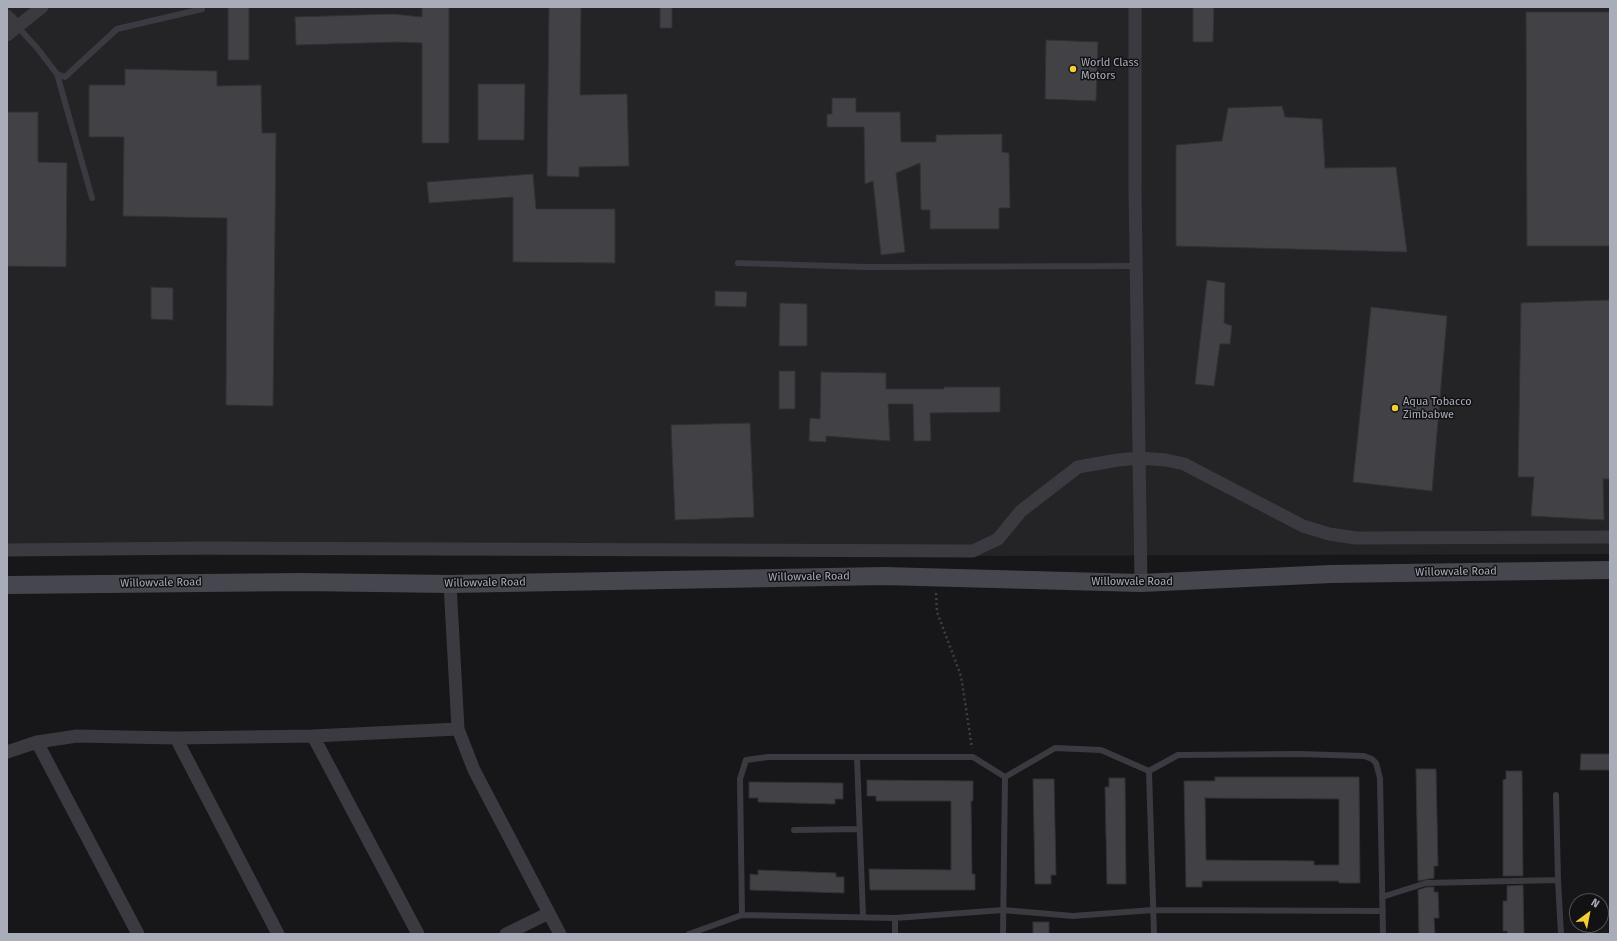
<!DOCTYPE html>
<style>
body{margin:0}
#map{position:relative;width:1617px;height:941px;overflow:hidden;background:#171719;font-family:"Fira Sans",sans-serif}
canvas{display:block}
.frame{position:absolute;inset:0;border:8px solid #a9acb9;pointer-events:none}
.north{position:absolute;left:1569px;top:893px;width:40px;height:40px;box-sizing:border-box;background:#121214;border:1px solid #4e5056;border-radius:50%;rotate:32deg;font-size:11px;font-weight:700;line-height:16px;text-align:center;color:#a9acb9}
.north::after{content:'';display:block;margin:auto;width:14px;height:18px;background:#f3cf35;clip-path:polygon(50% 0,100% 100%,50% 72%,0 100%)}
</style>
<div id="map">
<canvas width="1617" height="941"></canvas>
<div class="frame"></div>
<div class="north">N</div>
</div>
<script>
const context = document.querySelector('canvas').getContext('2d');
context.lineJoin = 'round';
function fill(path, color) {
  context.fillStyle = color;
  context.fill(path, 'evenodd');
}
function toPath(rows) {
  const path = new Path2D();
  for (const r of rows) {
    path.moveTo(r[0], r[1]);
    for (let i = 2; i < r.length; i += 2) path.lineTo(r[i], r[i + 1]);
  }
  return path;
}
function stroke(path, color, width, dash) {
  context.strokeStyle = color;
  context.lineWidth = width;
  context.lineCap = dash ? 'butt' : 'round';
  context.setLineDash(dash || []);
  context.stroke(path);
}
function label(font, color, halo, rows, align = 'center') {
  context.font = font + ' "Fira Sans",sans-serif';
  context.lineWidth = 3;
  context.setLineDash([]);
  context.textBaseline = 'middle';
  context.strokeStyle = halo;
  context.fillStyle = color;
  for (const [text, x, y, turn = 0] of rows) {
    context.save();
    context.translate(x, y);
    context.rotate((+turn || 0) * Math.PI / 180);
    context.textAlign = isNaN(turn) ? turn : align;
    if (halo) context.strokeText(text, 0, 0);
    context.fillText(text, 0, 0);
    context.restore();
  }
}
const built = toPath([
 [7,7,1610,7,1610,554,960,556,7,555]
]);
const building = toPath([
 [228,7,249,7,249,60,228,60,228,7],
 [422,7,449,7,449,143,422,143,422,43,398,42,296,45,295,17,393,14,422,17,422,7],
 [549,7,581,7,580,95,627,94,629,166,579,167,579,177,547,176,549,7],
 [660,7,672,7,672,28,660,28,660,7],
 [1193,7,1214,7,1213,42,1193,42,1193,7],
 [1526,12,1610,12,1610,246,1527,246,1526,12],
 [1046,40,1098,42,1096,101,1045,99,1046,40],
 [125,69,217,71,217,86,261,85,262,133,276,133,273,406,226,405,227,218,123,216,124,137,89,137,89,85,125,85,125,69],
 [478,84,525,84,524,140,478,140,478,84],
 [832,98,856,98,856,112,900,112,901,142,936,142,936,135,1002,134,1002,152,1009,153,1010,208,999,208,999,229,930,229,930,210,921,210,920,163,896,173,905,252,881,255,873,181,865,184,864,127,827,127,827,114,832,114,832,98],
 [1282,106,1285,117,1322,119,1325,168,1396,167,1407,252,1176,246,1176,145,1222,141,1228,108,1282,106],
 [7,112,38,112,38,162,67,163,66,267,7,266,7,112],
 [533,174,536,209,615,209,615,263,513,262,513,197,429,203,427,182,533,174],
 [1207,280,1225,283,1224,323,1232,326,1230,344,1220,344,1214,386,1195,384,1207,280],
 [151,287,173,288,173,320,151,319,151,287],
 [715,291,747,292,746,307,715,306,715,291],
 [1610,300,1610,479,1603,479,1604,520,1531,516,1534,477,1518,477,1521,303,1610,300],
 [780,303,807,304,807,346,779,346,780,303],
 [1371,307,1447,316,1432,491,1353,482,1371,307],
 [779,371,795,371,795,409,779,409,779,371],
 [821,372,886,373,886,389,944,389,944,387,1000,387,1000,412,930,413,931,441,914,441,913,404,888,404,890,441,826,436,826,442,809,441,810,418,820,419,821,372],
 [750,423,754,517,675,520,671,425,750,423],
 [1581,754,1610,754,1610,770,1580,770,1581,754],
 [1416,769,1436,769,1438,866,1434,866,1434,878,1418,881,1416,769],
 [1506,771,1522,771,1523,876,1503,876,1503,780,1506,779,1506,771],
 [1215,777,1359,777,1360,883,1339,883,1339,881,1202,881,1202,887,1186,887,1184,781,1215,781,1215,777],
 [1205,798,1339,799,1339,865,1314,865,1314,861,1206,860,1205,798],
 [1109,778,1125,778,1126,884,1107,884,1105,787,1109,787,1109,778],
 [1033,779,1054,779,1056,875,1051,875,1051,884,1035,884,1033,779],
 [867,780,973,781,973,801,971,801,972,874,975,874,975,890,870,890,869,869,951,870,951,801,876,801,876,796,867,796,867,780],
 [749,782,843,783,843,799,835,799,835,804,758,802,758,798,749,798,749,782],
 [758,870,836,873,836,877,844,877,844,893,750,890,750,874,758,875,758,870],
 [1523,885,1524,934,1508,934,1507,931,1503,931,1503,901,1507,901,1507,886,1523,885],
 [1427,887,1434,887,1434,892,1438,892,1439,918,1434,918,1435,934,1419,934,1418,890,1427,887],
 [1033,922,1049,922,1049,934,1033,934,1033,922]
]);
const path = toPath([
 [936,593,937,612,961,676,972,748]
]);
const lane = toPath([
 [17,26,37,48,57,74,65,77,117,29,202,9],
 [57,74,92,198],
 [738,263,866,267,1136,266],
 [857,757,863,916],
 [1149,771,1154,934],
 [1005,777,1055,748,1101,750,1149,771,1178,755,1300,754,1364,756,1372,759,1376,763,1380,778,1383,934],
 [1556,795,1558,880,1561,934],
 [794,830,860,829],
 [1382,897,1426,883,1558,880],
 [742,915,740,779,746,760,768,757,973,757,1005,777,1003,934],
 [895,918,895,934],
 [689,934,742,915,895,918,1003,910,1073,916,1153,910,1383,911]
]);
const street = toPath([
 [1135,7,1135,189,1141,583],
 [7,16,17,26],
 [7,35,42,7],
 [7,550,201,548,973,551,998,539,1021,511,1078,467,1118,460,1139,458,1166,460,1184,464,1303,526,1329,534,1356,538,1610,537],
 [450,584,458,729,474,770,560,934],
 [313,736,418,934],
 [176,738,278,934],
 [37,742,138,934],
 [7,752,37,742,77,736,176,738,313,736,458,729],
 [506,934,549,913]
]);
const secondary = toPath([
 [7,585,301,582,450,584,884,576,1141,583,1331,574,1610,570]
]);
const markers = [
 [1073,69,4,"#f3cf35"],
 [1395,408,4,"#f3cf35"]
];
const poiNames = [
 ["World Class",1081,63],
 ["Motors",1081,76],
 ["Aqua Tobacco",1403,402],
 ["Zimbabwe",1403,415]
];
const streetNames = [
 ["Willowvale Road",1456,572,-1],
 ["Willowvale Road",809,577,-1],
 ["Willowvale Road",1132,582],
 ["Willowvale Road",161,583,-1],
 ["Willowvale Road",485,583,-1]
];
fill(built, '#242326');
fill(building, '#424146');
stroke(building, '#323135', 1);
stroke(path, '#3e3f45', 2.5, [2, 3]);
stroke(lane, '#3a3a40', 6);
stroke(street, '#3a3a40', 13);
stroke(secondary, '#46474e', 18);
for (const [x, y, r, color] of markers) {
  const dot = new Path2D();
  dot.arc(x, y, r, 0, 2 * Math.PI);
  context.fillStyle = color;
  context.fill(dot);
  stroke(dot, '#121214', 1.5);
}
label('11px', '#a9acb9', '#121214', poiNames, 'left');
label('11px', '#a9acb9', '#121214', streetNames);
</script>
